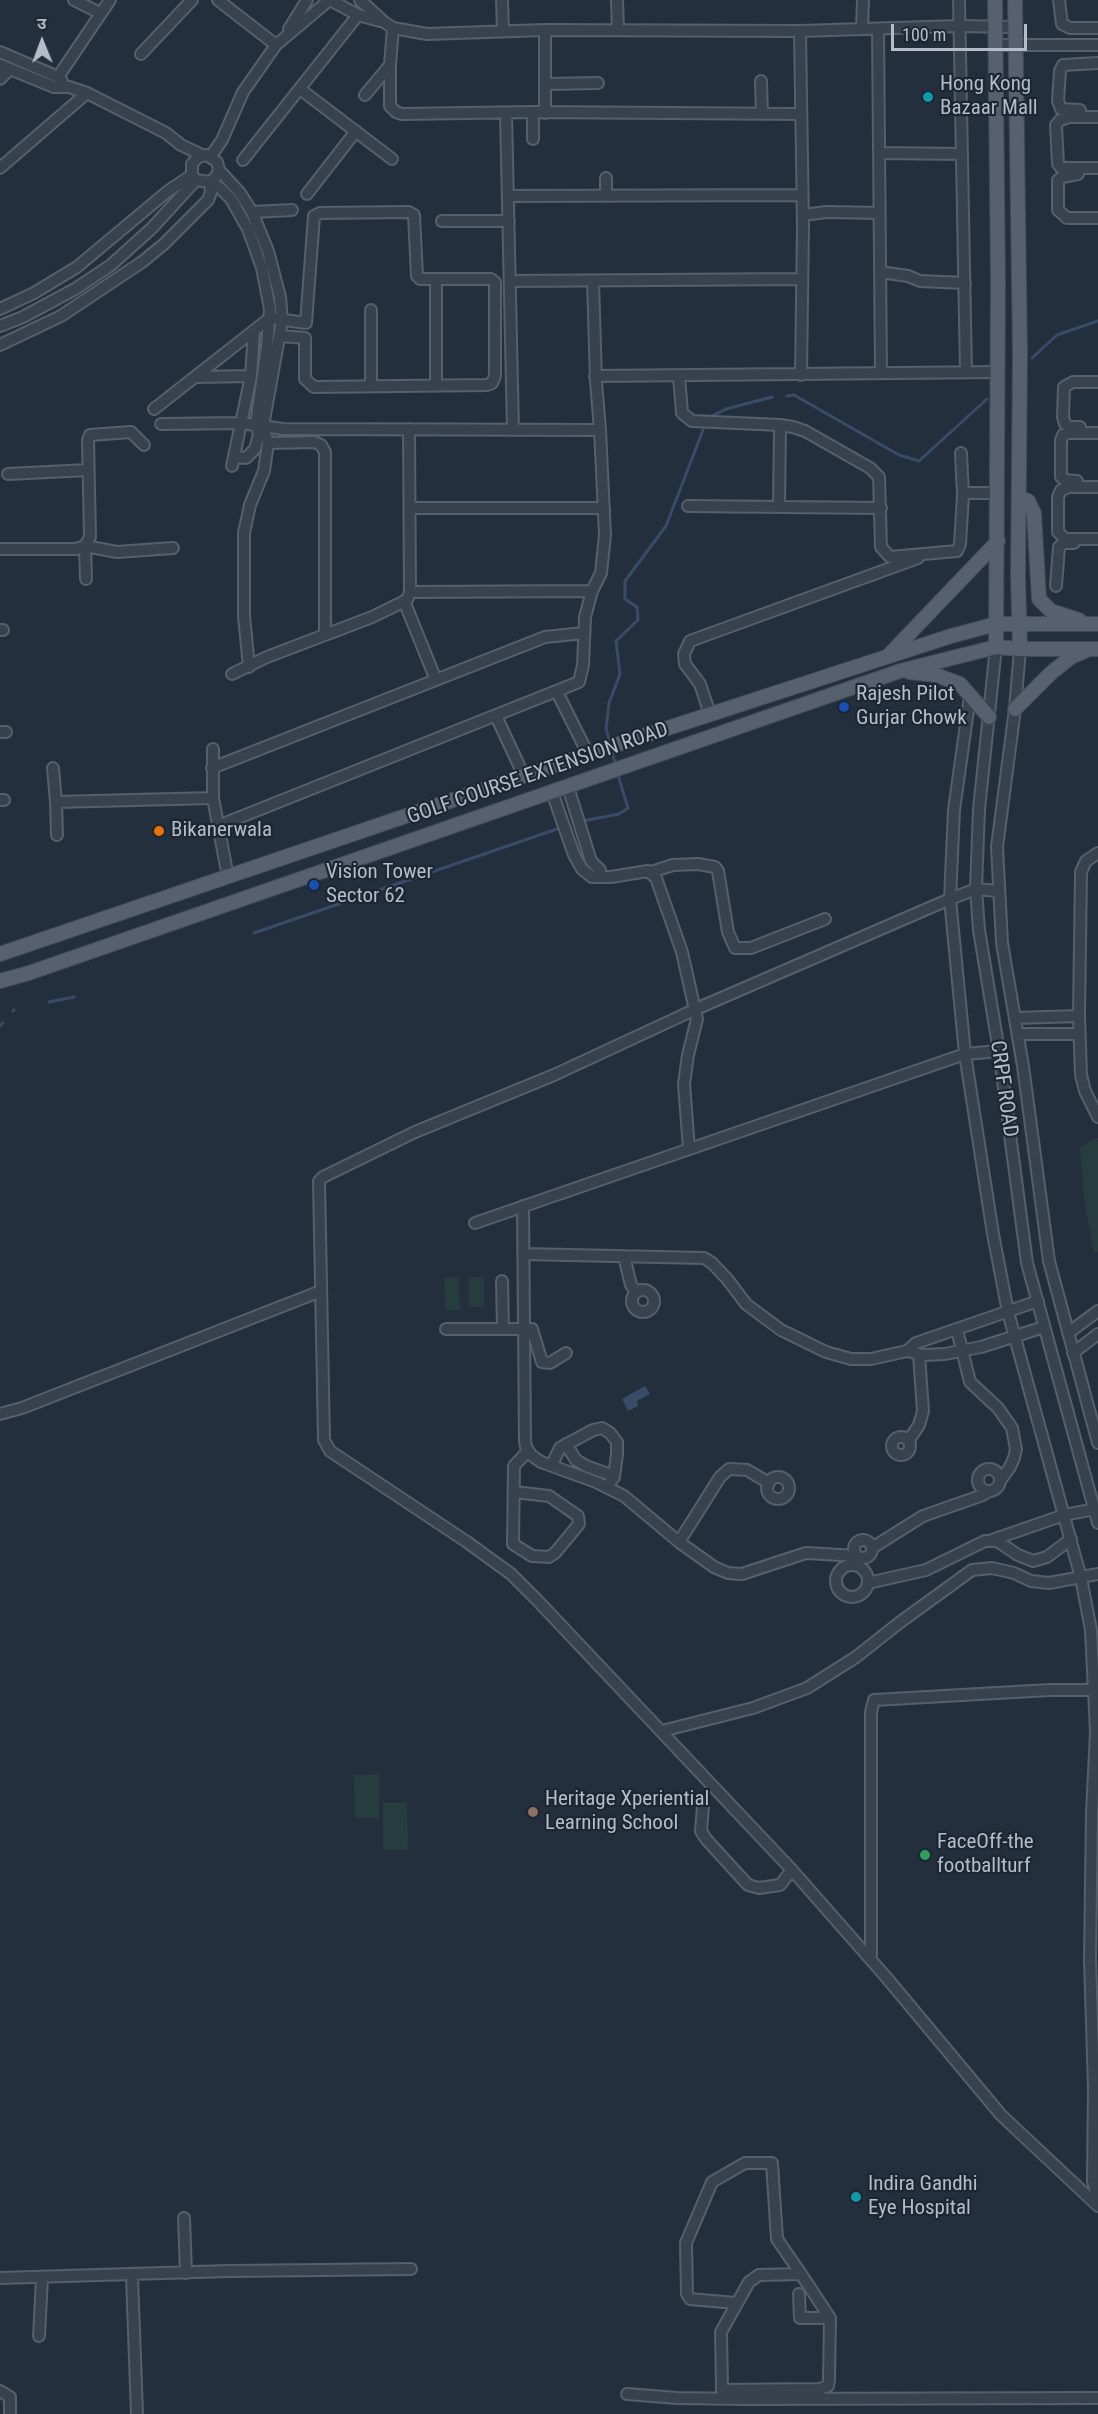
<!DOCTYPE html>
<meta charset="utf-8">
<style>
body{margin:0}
#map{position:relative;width:1098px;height:2414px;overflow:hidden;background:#242f3e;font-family:"Roboto Condensed","Noto Sans Devanagari",sans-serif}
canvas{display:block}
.north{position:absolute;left:12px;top:12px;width:60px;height:60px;-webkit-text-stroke:4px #1d2633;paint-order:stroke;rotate:359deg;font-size:16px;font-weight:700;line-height:24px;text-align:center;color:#b4bcc9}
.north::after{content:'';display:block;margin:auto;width:21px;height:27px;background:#b4bcc9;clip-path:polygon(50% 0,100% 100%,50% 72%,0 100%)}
.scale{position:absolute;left:891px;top:24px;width:136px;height:27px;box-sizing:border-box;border:3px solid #b4bcc9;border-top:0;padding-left:8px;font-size:18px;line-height:21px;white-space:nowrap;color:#b4bcc9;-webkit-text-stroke:4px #1d2633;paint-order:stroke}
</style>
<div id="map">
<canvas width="1098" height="2414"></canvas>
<div class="north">उ</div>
<div class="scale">100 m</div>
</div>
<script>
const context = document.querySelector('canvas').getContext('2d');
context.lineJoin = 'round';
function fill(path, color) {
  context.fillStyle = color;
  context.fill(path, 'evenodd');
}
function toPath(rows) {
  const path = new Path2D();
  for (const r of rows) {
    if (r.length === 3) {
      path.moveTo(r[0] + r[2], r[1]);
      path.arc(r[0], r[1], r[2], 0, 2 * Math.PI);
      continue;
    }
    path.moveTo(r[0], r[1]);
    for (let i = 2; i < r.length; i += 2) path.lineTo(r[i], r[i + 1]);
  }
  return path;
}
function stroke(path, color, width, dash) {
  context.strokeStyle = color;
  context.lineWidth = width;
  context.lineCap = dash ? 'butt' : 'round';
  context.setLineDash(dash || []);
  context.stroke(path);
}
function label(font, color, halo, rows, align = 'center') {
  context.font = font + ' "Roboto Condensed",sans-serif';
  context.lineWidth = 4.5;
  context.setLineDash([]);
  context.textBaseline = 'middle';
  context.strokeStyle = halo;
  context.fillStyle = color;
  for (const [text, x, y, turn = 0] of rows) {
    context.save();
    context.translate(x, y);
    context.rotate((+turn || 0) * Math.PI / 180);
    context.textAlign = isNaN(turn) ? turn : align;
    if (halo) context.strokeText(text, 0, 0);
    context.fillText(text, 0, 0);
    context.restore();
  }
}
const green = toPath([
 [1098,1138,1098,1252,1094,1253,1084,1200,1080,1147],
 [459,1277,460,1310,445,1310,444,1278],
 [469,1277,484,1277,484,1307,469,1307],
 [379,1774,379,1818,355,1818,354,1775],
 [407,1802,408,1850,383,1850,383,1803]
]);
const water = toPath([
 [645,1386,650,1394,637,1401,638,1406,628,1411,622,1399]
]);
const stream = toPath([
 [1032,358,1057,335,1098,321],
 [787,396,794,395,899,455,919,461,987,399],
 [708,418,726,409,772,397],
 [610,742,606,729,609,703,620,674,616,641,638,620,637,607,625,599,625,581,666,526,703,430],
 [612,752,616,766],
 [583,821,619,814,628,808,617,772],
 [254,933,557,829],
 [49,1002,74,997],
 [13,1011,14,1010],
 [0,1026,3,1023]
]);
const minor = toPath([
 [74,0,100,13],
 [218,0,276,45],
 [360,0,384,22,393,28,427,34,545,30,800,31,959,26,1015,27],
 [502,0,503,31],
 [617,0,618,30],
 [959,0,966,372],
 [1059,0,1062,24,1070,28,1098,28],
 [334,2,358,15,380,21],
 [393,28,390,65,390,106,396,112,402,114,533,112,801,114],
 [289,29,307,0],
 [862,29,863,0],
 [878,29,881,373],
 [800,31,803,225,801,375],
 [995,45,1098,45],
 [0,52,58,77,62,81],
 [141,54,192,0],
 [0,65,54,87,69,87,87,93,166,133,181,145,202,155],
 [58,77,110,0],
 [0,79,9,70],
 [761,81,762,114],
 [545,84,598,83],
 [300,89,392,159],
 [365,95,390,65],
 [1080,110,1061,109,1058,101,1060,71,1063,65,1098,63],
 [533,112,533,139],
 [506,113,513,430],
 [545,113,545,30],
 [1098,117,1069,117,1060,120,1056,125,1058,164,1061,168,1098,168],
 [879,153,962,154],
 [211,156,222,140,243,92,276,45,327,2],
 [243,160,358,15],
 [0,168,87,93],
 [219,170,240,193,252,212,268,251,280,297,282,321,263,426,268,443,264,471,250,505,244,533,244,616,249,667],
 [1078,174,1062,177,1058,180,1058,210,1067,218,1098,218],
 [606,178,606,194],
 [210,182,216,177,219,170,217,162,207,155,198,157,192,164,192,175,196,180,210,182,220,188,231,199,248,229,262,268,270,309,267,347,256,425,259,434,255,449,246,458,234,457],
 [307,194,356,131],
 [508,196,802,195],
 [252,212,292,210],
 [803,215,826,212,879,213],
 [442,221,509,221],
 [880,272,908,276,920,281,965,283],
 [436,279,436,384],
 [510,281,802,279],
 [0,309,34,293,77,267,168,191,192,175],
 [0,326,23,317,75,289,111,265,152,228,196,180],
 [0,345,61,316,142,262,164,244,208,200,211,192,210,182],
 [595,376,998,372],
 [679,376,682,413,692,421,780,425,793,427,805,431,870,468,879,477,881,547,890,557,957,551,960,544,963,495,966,493,997,493],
 [197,377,251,376],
 [371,385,371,310],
 [154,409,270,318,306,323,314,216,320,213,409,212,414,215,417,276,420,279,491,279,495,282,495,376,492,383,487,385,314,387,305,379,305,338,280,336],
 [161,424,241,423,283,429,600,430],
 [1080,427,1070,427,1065,424,1063,417,1064,387,1073,382,1098,382],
 [268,443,314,442,321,445,325,452,325,635],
 [961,453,963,495],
 [232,466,251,376,254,331],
 [8,474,88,470],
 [1077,481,1065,480,1061,477,1061,440,1063,435,1069,433,1098,433],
 [1098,487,1069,487,1061,490,1058,497,1058,532,1065,539,1098,539],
 [688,506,881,508],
 [779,507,780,425],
 [410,508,604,508],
 [0,549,76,549,85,546,90,537,88,440,90,435,131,432,144,445],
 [86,579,85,546,117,552,173,548],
 [1056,586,1059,547,1064,543,1074,543],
 [410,592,592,591],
 [404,601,436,680],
 [0,630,3,630],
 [996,647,979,809,976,889,979,930,999,1051,1027,1263,1098,1523],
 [1020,649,1015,709,997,847,1002,943,1023,1066,1049,1261,1098,1443],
 [232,674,267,657,372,617,407,600,410,592,409,429],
 [557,692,588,754],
 [970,696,954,810,950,899,965,1054,993,1234,1008,1312,1081,1578,1091,1630,1096,1732,1092,1813,1090,1959,1094,2088,1093,2181,1098,2201],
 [710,714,700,684,685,664,684,654,690,641,918,558],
 [496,716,524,776],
 [0,732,6,732],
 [213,749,213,798,228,877],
 [53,768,56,802,213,798],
 [212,768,545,637,584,633],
 [568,787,591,861,600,870,600,877],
 [552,792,574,855,582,869,592,877,611,877,648,871,656,878,682,952,697,1019,688,1055,684,1084,689,1149],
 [0,800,4,800],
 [56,802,57,835],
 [218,826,579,682,583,665,585,617,592,591,601,573,605,535,600,430,596,381,593,281],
 [651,872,673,865,698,864,715,867,718,871,728,932,735,948,751,948,825,919],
 [998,891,976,889,950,899,696,1009,554,1075,415,1132,323,1177,319,1181,324,1440,330,1451,467,1542,511,1574,538,1601,792,1870,886,1977,1001,2115,1098,2206],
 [1079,1016,1081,1075,1085,1091,1098,1117],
 [1015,1018,1079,1016,1081,872,1086,861,1098,853],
 [1018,1034,1079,1034],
 [523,1206,525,1441,526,1447,531,1455,541,1462,596,1482,624,1496,679,1542,714,1567,728,1573,742,1574,806,1553,857,1556],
 [475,1223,965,1054,999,1051],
 [524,1254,704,1258,712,1263,728,1280,746,1304,781,1330,826,1352,851,1359,871,1359,907,1351,916,1343,1038,1301],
 [624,1256,631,1285,636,1292],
 [502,1281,503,1328],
 [643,1301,11],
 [446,1329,532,1329,542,1362,550,1363,566,1353],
 [957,1330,970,1382,998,1408,1012,1428,1016,1449,1014,1458,1010,1467,1000,1481],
 [1068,1333,1098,1311],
 [907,1351,923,1355,945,1354,981,1347,1044,1327],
 [1073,1353,1098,1334],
 [0,1414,22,1408,321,1291],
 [901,1446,9],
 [909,1440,919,1425,923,1411,919,1355],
 [566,1444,576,1460,586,1466,614,1476],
 [552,1464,560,1448,593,1430,602,1428,610,1433,617,1442,617,1454,614,1477,607,1487],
 [989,1480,11],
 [778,1488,11],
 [514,1492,549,1496,578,1516,579,1524,555,1553,549,1557,532,1556,513,1544,514,1466,528,1451],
 [992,1540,1064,1515,1095,1509],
 [863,1549,9],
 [679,1542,720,1477,729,1469,747,1470,769,1483],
 [872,1548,923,1516,983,1495,989,1491],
 [852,1581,16],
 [868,1583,926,1570,985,1541,997,1541,1018,1555,1033,1561,1047,1557,1071,1539],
 [662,1731,753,1708,807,1688,856,1657,899,1623,972,1570,992,1568,1014,1573,1031,1581,1049,1583,1098,1574],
 [703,1806,701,1831,706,1839,748,1885,759,1888,780,1885,792,1870],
 [871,1960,871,1712,874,1700,1050,1690,1098,1690],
 [184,2218,186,2273],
 [132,2276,137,2414],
 [0,2278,229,2271,411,2269],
 [799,2294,800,2318,830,2318],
 [736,2303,690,2299,687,2294,686,2243,712,2182,745,2163,772,2163,777,2239,801,2274,830,2318,829,2381,828,2386,820,2389,722,2390,721,2332,749,2282,759,2275,801,2274],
 [39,2336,42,2278],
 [0,2391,10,2397,10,2414],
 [627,2394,677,2398,745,2399,1098,2398]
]);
const major = toPath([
 [995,0,998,281,996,647],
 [1015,0,1020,355,1018,577,1020,649],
 [1019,497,1028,501,1034,513,1039,599,1051,611,1079,620],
 [888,656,998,541],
 [909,672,936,675,960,684,989,717],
 [1015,709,1051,673,1071,657,1085,651],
 [0,954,588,754,951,636,996,624,1098,624],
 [0,981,29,973,900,671,996,647,1020,649,1098,649]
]);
const markers = [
 [928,97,6,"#0f9aa8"],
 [844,707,6,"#1a4fb4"],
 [159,831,6,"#e8710a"],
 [314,885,6,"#1a4fb4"],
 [533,1812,6,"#8d6e63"],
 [925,1855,6,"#2e9e5b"],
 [856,2197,6,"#0f9aa8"]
];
const poiNames = [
 ["Hong Kong",940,85],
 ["Bazaar Mall",940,109],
 ["Rajesh Pilot",856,695],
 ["Gurjar Chowk",856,719],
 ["Bikanerwala",171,831],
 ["Vision Tower",326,873],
 ["Sector 62",326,897],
 ["Heritage Xperiential",545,1800],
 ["Learning School",545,1824],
 ["FaceOff-the",937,1843],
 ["footballturf",937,1867],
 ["Indira Gandhi",868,2185],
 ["Eye Hospital",868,2209]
];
const streetNames = [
 ["GOLF COURSE EXTENSION ROAD",538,774,-19],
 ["CRPF ROAD",1003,1089,82]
];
fill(green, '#263c3f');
fill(water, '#394c67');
stroke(stream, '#394c67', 3);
stroke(minor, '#565f6c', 14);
stroke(major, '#414a57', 16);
stroke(minor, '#38414e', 10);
stroke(major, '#56606e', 14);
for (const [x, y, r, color] of markers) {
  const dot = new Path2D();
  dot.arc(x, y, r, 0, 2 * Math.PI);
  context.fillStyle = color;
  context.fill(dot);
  stroke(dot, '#1d2633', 2);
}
label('21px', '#b4bcc9', '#1d2633', poiNames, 'left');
label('21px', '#b4bcc9', '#1d2633', streetNames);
</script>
